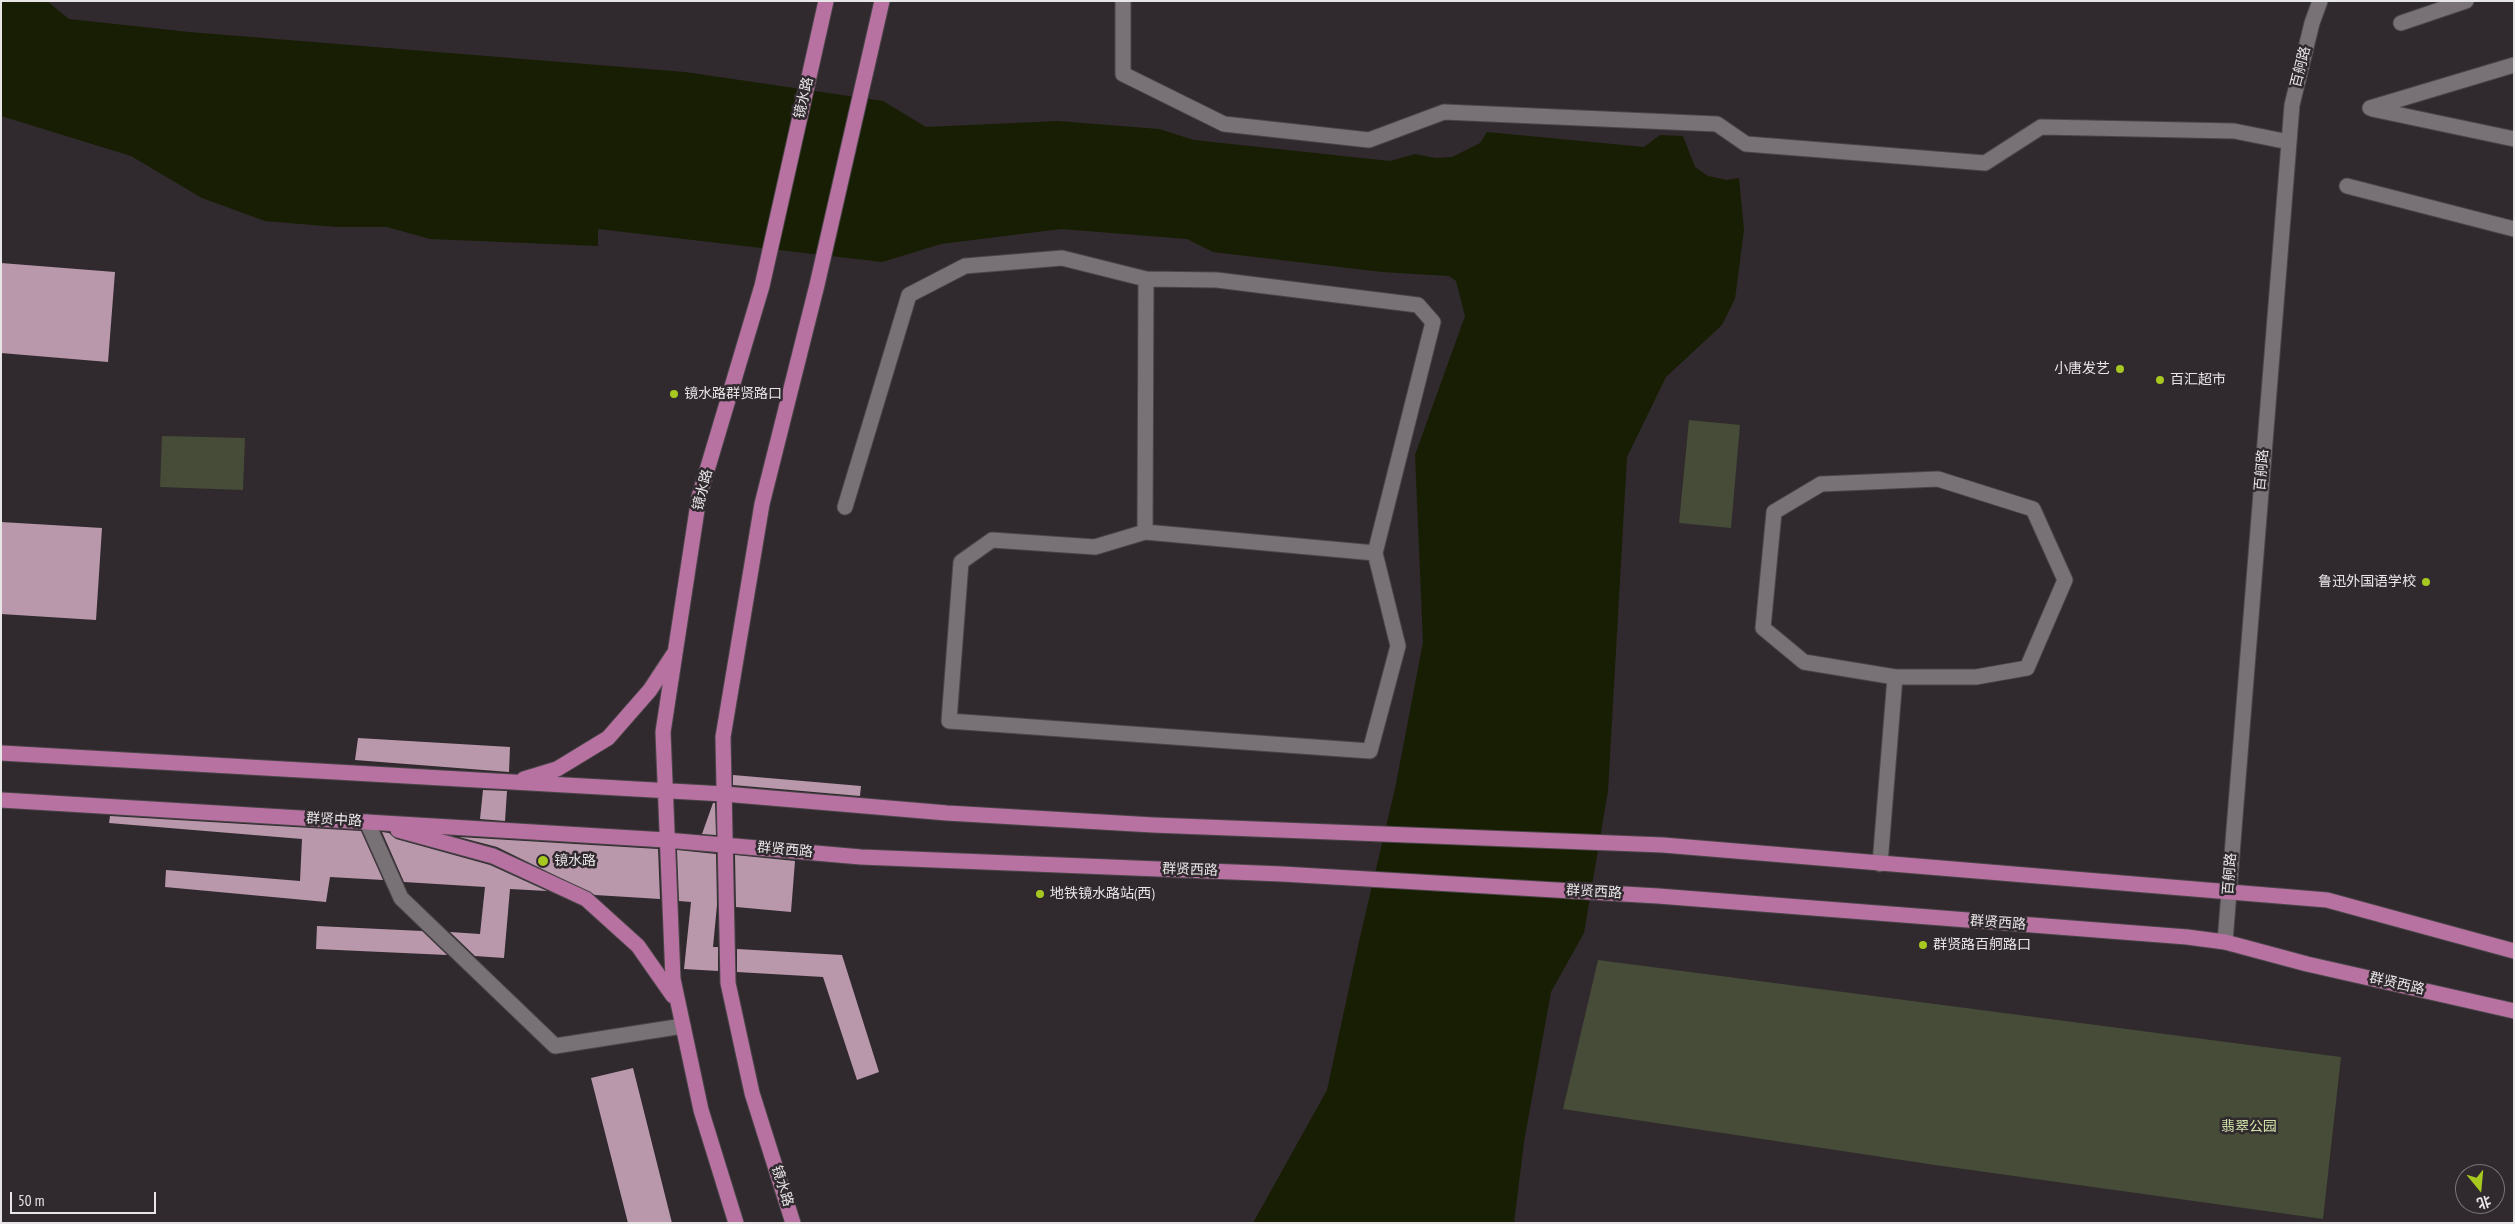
<!DOCTYPE html>
<meta charset="utf-8">
<style>
body{margin:0}
#map{position:relative;width:2515px;height:1224px;overflow:hidden;background:#302a2e;font-family:"PT Sans Narrow","Noto Sans SC",sans-serif}
canvas{display:block}
.frame{position:absolute;inset:0;border:2px solid #e8e5e7;pointer-events:none}
.north{position:absolute;left:2455px;top:1164px;width:50px;height:50px;box-sizing:border-box;background:#302a2e;border:1px solid #7a7578;border-radius:50%;rotate:163deg;font-size:14px;font-weight:700;line-height:20px;text-align:center;color:#e8e5e7}
.north::after{content:'';display:block;margin:auto;width:18px;height:22px;background:#a7c81f;clip-path:polygon(50% 0,100% 100%,50% 72%,0 100%)}
.scale{position:absolute;left:10px;top:1192px;width:146px;height:22px;box-sizing:border-box;border:2px solid #e8e5e7;border-top:0;padding-left:6px;font-size:15px;line-height:18px;white-space:nowrap;color:#e8e5e7;-webkit-text-stroke:4px #302a2e;paint-order:stroke}
</style>
<div id="map">
<canvas width="2515" height="1224"></canvas>
<div class="frame"></div>
<div class="north">北</div>
<div class="scale">50 m</div>
</div>
<script>
const context = document.querySelector('canvas').getContext('2d');
context.lineJoin = 'round';
function fill(path, color) {
  context.fillStyle = color;
  context.fill(path, 'evenodd');
}
function toPath(rows) {
  const path = new Path2D();
  for (const r of rows) {
    path.moveTo(r[0], r[1]);
    for (let i = 2; i < r.length; i += 2) path.lineTo(r[i], r[i + 1]);
  }
  return path;
}
function stroke(path, color, width, dash) {
  context.strokeStyle = color;
  context.lineWidth = width;
  context.lineCap = dash ? 'butt' : 'round';
  context.setLineDash(dash || []);
  context.stroke(path);
}
function label(font, color, halo, rows, align = 'center') {
  context.font = font + ' "PT Sans Narrow","Noto Sans SC",sans-serif';
  context.lineWidth = 5;
  context.setLineDash([]);
  context.textBaseline = 'middle';
  context.strokeStyle = halo;
  context.fillStyle = color;
  for (const [text, x, y, turn = 0] of rows) {
    context.save();
    context.translate(x, y);
    context.rotate((+turn || 0) * Math.PI / 180);
    context.textAlign = isNaN(turn) ? turn : align;
    if (halo) context.strokeText(text, 0, 0);
    context.fillText(text, 0, 0);
    context.restore();
  }
}
const green = toPath([
 [1689,420,1740,425,1731,528,1679,523],
 [162,436,245,438,243,490,160,487],
 [1598,960,2341,1057,2323,1219,1935,1165,1563,1109]
]);
const water = toPath([
 [1,1,47,1,69,19,189,32,685,72,883,101,926,127,1058,121,1159,129,1194,140,1390,161,1415,154,1436,158,1452,157,1480,143,1487,132,1644,147,1660,135,1683,136,1695,167,1708,176,1727,180,1739,178,1744,230,1735,299,1722,325,1666,377,1627,457,1608,791,1584,933,1551,992,1524,1142,1514,1223,1253,1223,1327,1090,1360,937,1396,784,1423,642,1415,455,1465,316,1456,281,1449,276,1382,272,1213,252,1187,239,1061,229,941,244,882,262,598,229,598,246,430,239,387,227,336,227,265,221,202,198,131,156,1,116]
]);
const building = toPath([
 [1,263,115,272,108,362,1,353],
 [1,522,102,528,96,620,1,614],
 [358,738,510,747,509,772,355,760],
 [733,775,861,786,860,796,733,785],
 [483,790,507,791,505,821,480,819],
 [713,803,715,803,716,835,702,834],
 [110,816,361,831,383,880,330,877,326,902,165,887,166,870,300,881,302,839,109,823],
 [382,832,389,833,396,839,490,865,547,891,510,889,504,958,475,956,450,932,480,934,485,887,404,882],
 [459,837,658,849,660,899,595,895,497,847],
 [677,850,716,854,717,905,713,947,718,947,718,971,684,969,691,902,679,901],
 [735,855,795,861,791,912,736,907],
 [317,926,422,931,447,955,316,949],
 [737,949,842,955,879,1072,857,1080,823,977,737,972],
 [633,1068,672,1223,628,1223,591,1078]
]);
const minor = toPath([
 [1123,1,1123,74,1224,124,1369,140,1444,112,1717,124,1746,144,1985,163,2041,127,2234,131,2289,142],
 [2401,23,2466,1],
 [2370,108,2514,65],
 [2372,109,2514,139],
 [2347,186,2514,229],
 [1938,479,2033,509,2065,580,2027,668,1976,677,1895,677,1804,662,1763,628,1774,512,1821,484,1938,479],
 [845,507,909,295,965,266,1062,258,1146,279,1217,280,1418,305,1433,322,1375,553],
 [1145,532,1375,553,1398,646,1370,751,949,721,961,562,992,540,1095,547,1145,532],
 [1145,532,1146,279],
 [367,822,401,898,555,1046,683,1026],
 [1880,864,1895,677],
 [2225,942,2292,105,2312,23,2320,1]
]);
const major = toPath([
 [1,753,724,794,947,813,1153,825,1663,845,2327,900,2514,951],
 [524,779,557,769,608,738,650,690,673,655],
 [1,800,666,840,861,857,1282,874,1658,896,2187,937,2225,942,2307,964,2514,1011],
 [398,830,493,856,586,899,638,946,673,996],
 [736,1223,701,1110,673,979,663,732,699,497,762,286,826,1],
 [793,1223,752,1093,728,983,723,737,762,504,817,285,882,1]
]);
const markers = [
 [2120,369,5,"#a7c81f"],
 [2160,380,5,"#a7c81f"],
 [674,394,5,"#a7c81f"],
 [2426,582,5,"#a7c81f"],
 [543,861,6,"#a7c81f"],
 [1040,894,5,"#a7c81f"],
 [1923,945,5,"#a7c81f"]
];
const streetNames = [
 ["百舸路",2301,67,-76],
 ["镜水路",804,98,-77],
 ["百舸路",2262,470,-85],
 ["镜水路",703,490,-76],
 ["群贤中路",334,820,3],
 ["群贤西路",785,850,5],
 ["群贤西路",1190,870,2],
 ["百舸路",2230,874,-86],
 ["群贤西路",1594,892,3],
 ["群贤西路",1998,923,4],
 ["群贤西路",2397,984,13],
 ["镜水路",782,1186,72]
];
const poiNames = [
 ["小唐发艺",2110,369,"right"],
 ["百汇超市",2170,380],
 ["镜水路群贤路口",684,394],
 ["鲁迅外国语学校",2416,582,"right"],
 ["镜水路",554,861],
 ["地铁镜水路站(西)",1050,894],
 ["群贤路百舸路口",1933,945]
];
const parkNames = [
 ["翡翠公园",2249,1127]
];
fill(green, '#464c37');
fill(water, '#181e03');
fill(building, '#b998ac');
stroke(minor, '#4a4548', 17);
stroke(major, '#4a4548', 17);
stroke(minor, '#787175', 15);
stroke(major, '#b872a2', 15);
for (const [x, y, r, color] of markers) {
  const dot = new Path2D();
  dot.arc(x, y, r, 0, 2 * Math.PI);
  context.fillStyle = color;
  context.fill(dot);
  stroke(dot, '#302a2e', 2);
}
label('14px', '#e8e5e7', '#302a2e', streetNames);
label('14px', '#e8e5e7', '#302a2e', poiNames, 'left');
label('14px', '#d1e2a9', '#302a2e', parkNames);
</script>
